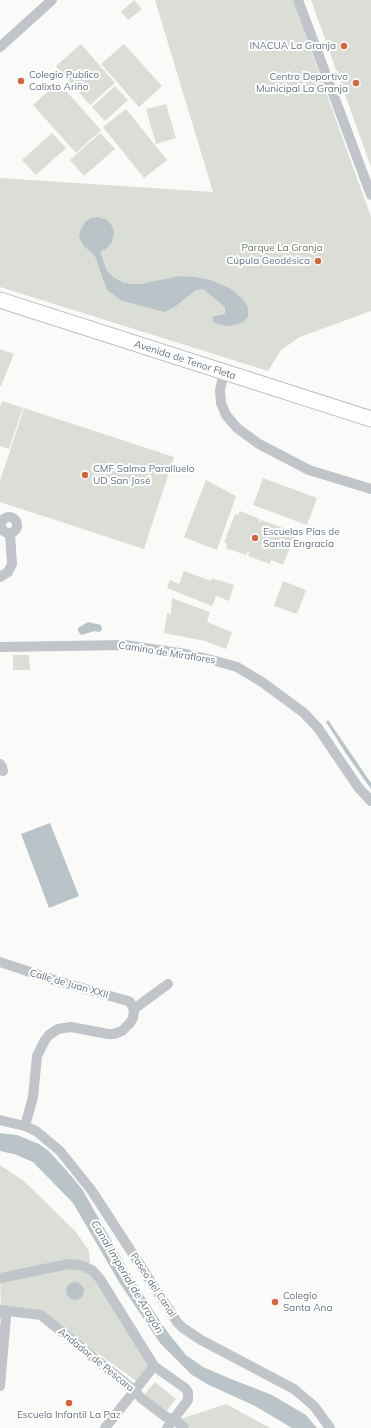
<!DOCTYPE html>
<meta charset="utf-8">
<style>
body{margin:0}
canvas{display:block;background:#fafaf8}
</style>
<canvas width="371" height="1428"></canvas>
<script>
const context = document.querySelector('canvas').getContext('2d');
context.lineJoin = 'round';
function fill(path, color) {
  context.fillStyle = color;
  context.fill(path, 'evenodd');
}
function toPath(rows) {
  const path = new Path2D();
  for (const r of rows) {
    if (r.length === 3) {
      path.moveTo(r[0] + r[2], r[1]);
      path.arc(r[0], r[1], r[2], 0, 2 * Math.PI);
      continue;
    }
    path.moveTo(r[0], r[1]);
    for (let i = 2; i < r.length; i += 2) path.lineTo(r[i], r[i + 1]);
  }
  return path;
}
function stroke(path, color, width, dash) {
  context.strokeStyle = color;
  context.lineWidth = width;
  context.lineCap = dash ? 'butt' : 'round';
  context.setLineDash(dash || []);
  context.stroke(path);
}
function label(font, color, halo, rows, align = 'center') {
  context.font = font + ' Mulish,sans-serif';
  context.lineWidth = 4;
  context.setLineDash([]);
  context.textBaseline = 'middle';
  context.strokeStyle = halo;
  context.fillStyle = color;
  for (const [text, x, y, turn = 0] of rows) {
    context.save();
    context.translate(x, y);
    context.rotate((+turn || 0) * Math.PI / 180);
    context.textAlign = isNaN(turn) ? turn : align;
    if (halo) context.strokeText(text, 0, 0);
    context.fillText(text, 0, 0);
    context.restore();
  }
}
const green = toPath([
 [134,0,142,9,128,20,121,12],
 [155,0,293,0,371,217,371,311,300,337,281,350,268,371,0,287,0,178,213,192],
 [311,0,371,0,371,167],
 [81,44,115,83,90,105,56,66],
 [124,44,162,86,139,107,101,64],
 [58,82,101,130,76,153,33,105],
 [115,86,128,100,105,121,92,107],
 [166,104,176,138,156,144,146,109],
 [126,109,167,160,144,178,103,127],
 [52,133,66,148,36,175,22,160],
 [100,133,115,149,84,176,70,160],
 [0,349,14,354,1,386,0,386],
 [2,401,23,408,9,449,0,446,0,407],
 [24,408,174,457,144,549,0,502,0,481],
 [263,478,317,498,307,525,253,505],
 [206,480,236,496,217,550,184,537],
 [240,511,260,519,258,523,259,523,261,520,283,528,281,532,294,537,283,565,271,560,270,564,248,556,249,552,248,551,246,555,226,548,227,544,224,542,235,514,238,515],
 [184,571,211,581,212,578,234,585,229,601,216,596,212,606,167,588,170,580,179,584],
 [283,581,306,590,297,614,274,606],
 [172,598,210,612,207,622,232,632,226,649,205,641,164,633,167,613,171,614],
 [13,655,29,655,30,670,13,670],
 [0,1165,24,1181,76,1232,89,1251,90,1264,0,1275],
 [69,1264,86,1267,154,1366,140,1384,131,1377,41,1313,1,1308,0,1278],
 [155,1382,176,1399,165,1413,143,1396],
 [226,1404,239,1411,270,1428,191,1428,180,1419]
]);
const water = toPath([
 [98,217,107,220,112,226,114,232,112,242,107,248,100,252,107,271,113,277,124,283,131,284,140,284,180,276,195,277,211,280,231,289,243,299,248,308,248,317,243,322,235,325,226,326,214,323,212,317,215,316,225,314,225,307,203,289,196,290,173,308,164,312,123,301,116,297,113,294,107,290,95,256,83,245,79,236,80,231,85,222,91,218],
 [88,622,101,625,102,630,99,632,95,631,81,635,78,631,78,628],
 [328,720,371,783,371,789,347,755,326,722],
 [50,823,79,896,49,908,21,834],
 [0,1133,17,1135,39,1144,49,1151,66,1170,82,1189,133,1279,156,1315,169,1334,186,1355,203,1367,231,1379,272,1395,306,1415,317,1428,292,1428,255,1406,209,1385,192,1375,160,1343,119,1282,73,1203,33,1162,14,1154,0,1151],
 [75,1291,9]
]);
const street = toPath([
 [298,0,371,195],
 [0,47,52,0],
 [224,372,220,390,221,403,226,415,237,428,259,444,309,470,371,489],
 [9,525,8],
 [0,577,8,572,12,564,10,533],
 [0,647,125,645,186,654,216,661,237,667,262,682,304,713,318,728,358,787,371,801],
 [0,764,2,767,3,771],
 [0,962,54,980,128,1001,130,1002,134,1009,133,1018,130,1023,122,1031,114,1034,108,1034,71,1027,58,1029,49,1035,45,1040,37,1056,33,1097,25,1126],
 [134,1009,168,984],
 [0,1120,25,1126,36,1131,60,1151,92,1191,177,1322,183,1328,201,1340,294,1389,314,1406,330,1428],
 [0,1278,69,1264,80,1265,92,1270,100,1279,154,1366,185,1388,188,1392,188,1400,167,1428],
 [0,1310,41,1315,135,1391,141,1398,166,1417,174,1419,184,1428],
 [0,1312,6,1317,0,1386],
 [105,1428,154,1366]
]);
const secondary = toPath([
 [0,300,371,419]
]);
const markers = [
 [344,46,4,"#d5663c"],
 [21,81,4,"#d5663c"],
 [356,83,4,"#d5663c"],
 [318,261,4,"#d5663c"],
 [85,475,4,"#d5663c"],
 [255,538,4,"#d5663c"],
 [275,1302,4,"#d5663c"],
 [69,1403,4,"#d5663c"]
];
const poiNames = [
 ["INACUA La Granja",336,46,"right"],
 ["Colegio Publico",29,75],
 ["Calixto Ariño",29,87],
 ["Centro Deportivo",348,77,"right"],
 ["Municipal La Granja",348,89,"right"],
 ["Cúpula Geodésica",310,261,"right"],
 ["CMF Salma Paralluelo",93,469],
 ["UD San José",93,481],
 ["Escuelas Pias de",263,532],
 ["Santa Engracia",263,544],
 ["Colegio",283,1296],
 ["Santa Ana",283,1308],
 ["Escuela Infantil La Paz",69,1415,"center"]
];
const parkNames = [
 ["Parque La Granja",282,248]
];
const streetNames = [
 ["Avenida de Tenor Fleta",185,360,18],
 ["Camino de Miraflores",167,653,9],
 ["Calle de Juan XXII",69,984,16],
 ["Paseo del Canal",153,1285,57],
 ["Andador de Pescara",96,1360,39]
];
const waterNames = [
 ["Canal Imperial de Aragón",127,1277,59]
];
fill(green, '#daded7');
fill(water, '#bac4c8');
stroke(secondary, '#b4b9be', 17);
stroke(street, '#c1c5c9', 10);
stroke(secondary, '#fff', 15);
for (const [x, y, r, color] of markers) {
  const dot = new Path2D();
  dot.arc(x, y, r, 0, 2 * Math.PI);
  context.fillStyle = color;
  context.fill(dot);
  stroke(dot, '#fff', 1.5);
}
label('10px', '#667480', '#fff', poiNames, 'left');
label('10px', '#687966', '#fff', parkNames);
label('10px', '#667480', '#fff', streetNames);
label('italic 11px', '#677981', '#fff', waterNames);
</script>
